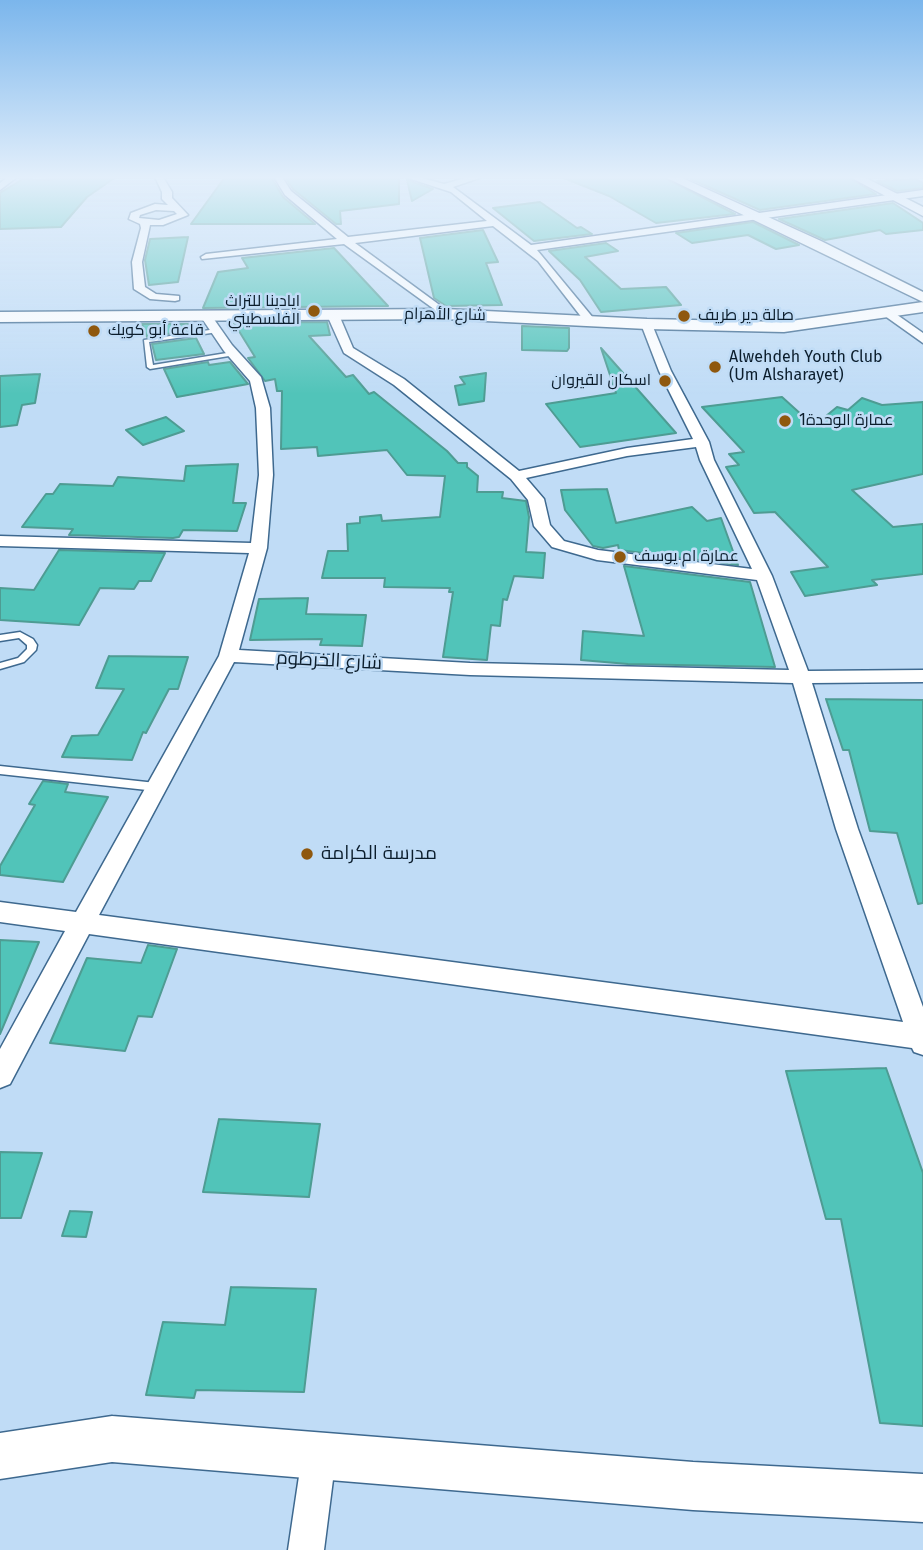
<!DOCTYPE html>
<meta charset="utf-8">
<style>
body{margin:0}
canvas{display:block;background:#c0dcf6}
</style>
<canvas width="923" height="1550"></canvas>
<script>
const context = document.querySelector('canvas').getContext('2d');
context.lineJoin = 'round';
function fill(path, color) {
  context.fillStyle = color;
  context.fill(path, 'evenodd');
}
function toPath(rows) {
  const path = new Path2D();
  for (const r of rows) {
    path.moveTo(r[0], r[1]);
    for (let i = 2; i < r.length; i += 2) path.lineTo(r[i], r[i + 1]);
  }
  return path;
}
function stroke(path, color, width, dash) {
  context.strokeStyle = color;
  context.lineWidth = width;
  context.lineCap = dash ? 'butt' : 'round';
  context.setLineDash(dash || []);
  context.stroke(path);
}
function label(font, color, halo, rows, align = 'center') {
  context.font = font + ' "Fira Sans",Cairo,sans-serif';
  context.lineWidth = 5;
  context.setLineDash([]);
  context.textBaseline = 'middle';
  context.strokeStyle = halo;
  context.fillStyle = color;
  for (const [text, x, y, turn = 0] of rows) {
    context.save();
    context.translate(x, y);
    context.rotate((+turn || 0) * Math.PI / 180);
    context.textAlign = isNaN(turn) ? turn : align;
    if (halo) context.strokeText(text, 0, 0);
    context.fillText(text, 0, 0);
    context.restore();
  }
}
const building = toPath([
 [58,177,116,177,87,197,61,227,0,229,0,193,23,179,51,180,58,177],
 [225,177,271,177,283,197,315,224,191,224,225,177],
 [285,177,399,177,399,204,340,211,341,224,336,224,293,189,285,177],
 [561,177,663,177,735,214,656,223,609,196,561,177],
 [686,177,848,177,876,194,760,210,686,177],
 [916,179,923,183,923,188,897,191,877,181,916,179],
 [407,180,433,189,412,201,407,180],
 [540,202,577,228,581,227,592,234,534,241,493,208,540,202],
 [893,203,923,223,923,230,886,234,880,230,825,240,779,219,893,203],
 [753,222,799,245,776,249,748,235,692,243,676,233,753,222],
 [483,230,498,262,486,263,502,305,446,306,434,298,420,238,483,230],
 [188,237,178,282,149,285,145,260,150,239,188,237],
 [606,243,618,251,585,257,621,289,666,287,681,305,601,312,580,280,549,251,606,243],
 [334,248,388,306,203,308,218,272,248,268,242,258,334,248],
 [327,322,330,335,309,336,346,377,353,375,369,394,374,392,447,451,458,463,467,463,467,467,478,476,477,492,503,492,502,498,526,501,529,517,526,552,545,553,543,578,514,576,507,600,503,599,500,626,491,625,487,660,443,657,453,592,449,592,450,588,384,587,385,578,322,578,328,551,348,551,347,524,360,523,360,517,381,515,382,521,440,517,445,476,407,475,387,450,318,456,317,447,281,449,282,391,277,391,275,379,265,381,248,358,255,357,234,323,327,322],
 [142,324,190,324,193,330,147,337,142,324],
 [522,326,569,328,569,348,567,351,522,350,522,326],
 [196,338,204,354,156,360,152,344,196,338],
 [601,348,676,433,580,447,546,404,616,393,601,348],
 [208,362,209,365,230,362,248,384,177,397,164,369,208,362],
 [486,373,484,401,459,405,455,386,465,384,460,377,486,373],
 [40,374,35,403,22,405,17,425,0,427,0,376,40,374],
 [782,397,814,426,837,407,848,410,862,398,882,405,923,402,923,474,852,490,893,527,923,524,923,574,872,580,877,585,805,596,791,572,828,567,775,512,754,513,726,467,739,465,729,454,744,452,702,407,782,397],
 [166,417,184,431,143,445,126,430,166,417],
 [238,464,233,503,246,503,237,531,183,530,179,537,173,538,69,535,73,529,22,527,46,494,53,494,60,484,113,486,118,477,184,481,186,466,238,464],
 [607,489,616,523,692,507,707,521,721,518,738,565,619,550,618,545,603,548,593,546,565,510,561,490,607,489],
 [59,550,165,553,151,581,139,581,134,589,100,588,79,625,0,620,0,588,34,590,59,550],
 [624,566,750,582,775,667,628,664,581,660,583,631,644,636,624,566],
 [308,598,306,614,366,615,362,646,320,645,322,639,250,640,259,599,308,598],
 [109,656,188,657,178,689,169,689,146,733,143,732,132,760,62,757,72,736,98,735,124,689,96,688,109,656],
 [826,699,923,700,923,903,918,904,897,833,870,831,849,750,843,750,826,699],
 [43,781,68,784,65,792,108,797,63,882,0,875,0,866,35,805,29,804,43,781],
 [0,940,39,942,0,1034,0,940],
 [148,945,177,949,152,1017,138,1016,125,1051,50,1043,87,958,141,963,148,945],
 [886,1068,923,1173,923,1426,880,1423,841,1219,826,1219,786,1071,886,1068],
 [219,1119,320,1124,309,1197,203,1192,219,1119],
 [0,1152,42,1153,21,1218,0,1218,0,1152],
 [70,1211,92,1212,86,1237,62,1236,70,1211],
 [231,1287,316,1289,304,1392,196,1390,194,1398,146,1395,163,1322,225,1325,231,1287]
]);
const service = toPath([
 [216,329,218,330,218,332,149,342,153,365,233,352,235,353,235,355,150,369,147,367,144,340,216,329],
 [20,632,33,639,37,645,36,650,24,662,0,669,0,663,18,658,27,649,27,645,19,638,0,641,0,635,20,632],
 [0,766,156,783,160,784,161,787,160,790,156,791,0,774,0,766]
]);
const minor = toPath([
 [8,177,17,177,0,190,0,183,8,177],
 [155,177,163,177,172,192,172,198,188,215,163,225,150,225,142,262,145,287,156,294,179,296,179,300,175,301,150,299,134,289,132,262,141,228,140,224,129,219,131,213,155,204,168,205,162,199,162,192,155,177],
 [156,210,174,211,177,214,159,220,139,218,140,215,156,210],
 [274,177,282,177,291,191,348,237,487,221,451,192,405,177,418,177,444,184,469,177,482,177,453,187,531,245,923,190,923,196,537,250,594,319,596,321,590,325,586,323,538,261,493,226,355,243,449,312,449,316,445,317,344,244,202,259,201,257,206,254,337,239,285,195,274,177],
 [333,312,339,315,353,348,404,379,519,471,627,448,693,439,659,371,641,324,651,322,671,371,709,442,714,460,772,576,808,671,923,670,923,682,812,683,858,829,923,1007,923,1055,914,1052,912,1048,89,934,10,1084,0,1088,0,1049,65,931,0,922,0,902,76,912,219,656,249,553,0,546,0,536,251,543,259,475,256,408,250,381,224,351,201,317,203,315,211,315,232,345,261,377,270,408,273,475,267,548,239,650,470,663,789,670,757,580,597,560,552,547,534,526,528,500,511,479,394,385,344,353,327,315,333,312],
 [696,447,700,460,752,569,598,550,564,541,550,525,544,499,526,478,627,456,696,447],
 [234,662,470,675,793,683,836,829,903,1022,99,915,234,662],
 [885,312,893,312,923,333,923,343,885,316,885,312],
 [319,1439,331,1444,336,1456,324,1550,288,1550,302,1456,307,1444,319,1439]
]);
const tertiary = toPath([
 [665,177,680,177,821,241,923,292,923,312,784,332,647,329,445,319,0,322,0,312,445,309,647,319,784,322,923,302,665,177],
 [850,177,864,177,923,207,923,216,850,177],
 [112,1416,693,1462,923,1474,923,1522,693,1510,112,1462,0,1479,0,1433,112,1416]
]);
const markers = [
 [314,311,7,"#8f580e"],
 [684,316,7,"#8f580e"],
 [94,331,7,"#8f580e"],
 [715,367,7,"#8f580e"],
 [665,381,7,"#8f580e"],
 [785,421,7,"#8f580e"],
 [620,557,7,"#8f580e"],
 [307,854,7,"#8f580e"]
];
const farPoinames = [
 ["ايادينا للتراث",300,302,"right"],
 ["الفلسطيني",300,320,"right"],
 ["صالة دير طريف",698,316],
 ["قاعة أبو كويك",108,331],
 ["Alwehdeh Youth Club",729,358],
 ["(Um Alsharayet)",729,376],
 ["اسكان القيروان",651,381,"right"],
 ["عمارة الوحدة1",799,421],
 ["عمارة ام يوسف",634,557]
];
const farStreetnames = [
 ["شارع الأهرام",445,315,1]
];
const streetNames = [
 ["شارع الخرطوم",329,661,3]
];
const poiNames = [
 ["مدرسة الكرامة",321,854]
];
fill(building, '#51c4b9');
stroke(building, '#4e9c93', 2);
stroke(service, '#3e698f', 3);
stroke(minor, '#3e698f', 3);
stroke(tertiary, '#3e698f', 3);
fill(service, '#fff');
fill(minor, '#fff');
fill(tertiary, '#fff');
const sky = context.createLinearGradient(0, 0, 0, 394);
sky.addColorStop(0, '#7bb6ec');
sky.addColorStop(0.45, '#e3effb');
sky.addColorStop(1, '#e3effb00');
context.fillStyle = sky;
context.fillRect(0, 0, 923, 394);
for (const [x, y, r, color] of markers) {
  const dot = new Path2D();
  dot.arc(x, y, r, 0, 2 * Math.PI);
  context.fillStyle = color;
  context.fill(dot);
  stroke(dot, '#c0dcf6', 2.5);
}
label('16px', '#0b1d2c', '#c0dcf6', farPoinames, 'left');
label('16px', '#0b1d2c', '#c0dcf6', farStreetnames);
label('19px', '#0b1d2c', '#c0dcf6', streetNames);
label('19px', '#0b1d2c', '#c0dcf6', poiNames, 'left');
</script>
